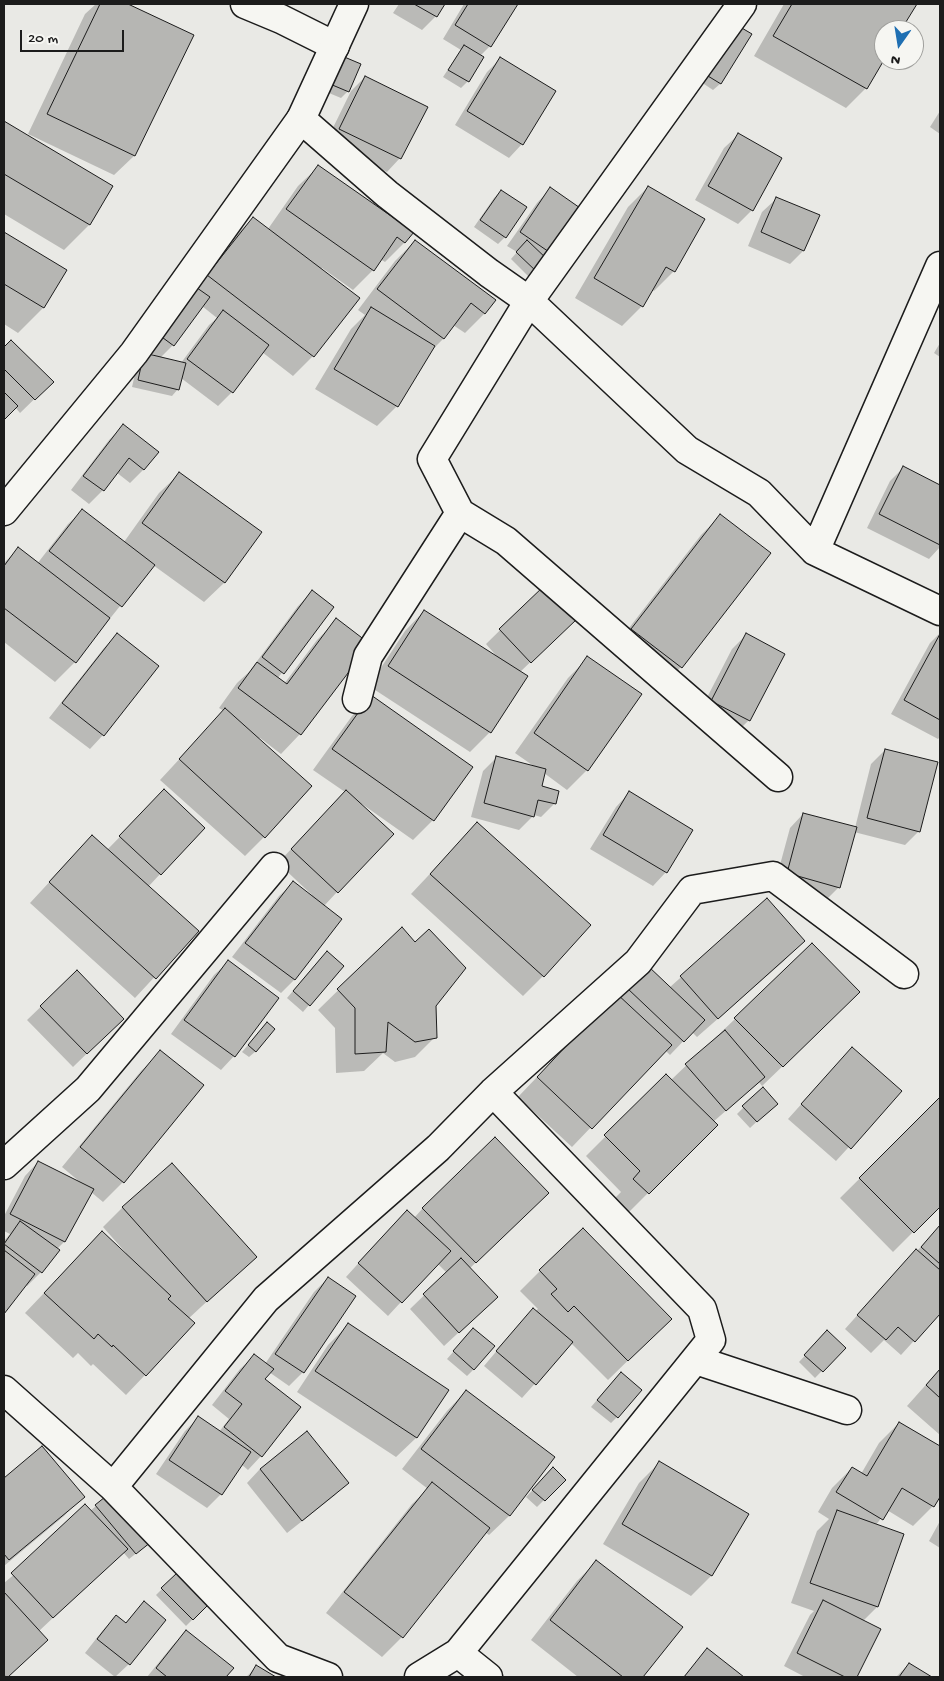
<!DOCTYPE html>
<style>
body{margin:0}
#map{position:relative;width:944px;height:1681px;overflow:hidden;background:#e9e9e5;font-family:"Gochi Hand",sans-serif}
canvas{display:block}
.frame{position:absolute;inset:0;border:5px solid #1c1c1c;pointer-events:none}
.north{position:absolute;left:874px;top:20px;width:50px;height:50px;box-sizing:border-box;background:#f6f6f2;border:1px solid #9f9f9c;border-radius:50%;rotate:193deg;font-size:14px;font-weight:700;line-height:20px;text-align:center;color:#1c1c1c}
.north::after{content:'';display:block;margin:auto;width:18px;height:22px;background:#1f6fb2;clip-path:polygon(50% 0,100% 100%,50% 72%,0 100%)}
.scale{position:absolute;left:20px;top:30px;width:104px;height:22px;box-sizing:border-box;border:2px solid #1c1c1c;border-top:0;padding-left:6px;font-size:15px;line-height:18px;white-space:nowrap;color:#1c1c1c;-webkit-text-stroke:4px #f6f6f2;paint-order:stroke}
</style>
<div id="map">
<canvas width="944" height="1681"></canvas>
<div class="frame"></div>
<div class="north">N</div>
<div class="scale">20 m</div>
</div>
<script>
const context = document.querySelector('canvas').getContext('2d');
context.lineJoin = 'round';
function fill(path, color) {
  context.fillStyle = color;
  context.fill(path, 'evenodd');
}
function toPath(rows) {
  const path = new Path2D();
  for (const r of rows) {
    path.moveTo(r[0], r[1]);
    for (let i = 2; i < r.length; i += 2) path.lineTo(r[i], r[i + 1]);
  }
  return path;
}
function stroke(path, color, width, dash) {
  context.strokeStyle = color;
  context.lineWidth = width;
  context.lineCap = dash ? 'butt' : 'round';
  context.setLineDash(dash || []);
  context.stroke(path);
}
const shadow = toPath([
 [96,4,125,4,192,36,134,156,114,175,28,134,85,14],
 [399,4,443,4,436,16,422,30,393,13],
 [464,4,517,4,490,46,480,56,483,57,468,81,461,88,443,77,461,50,443,39],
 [784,4,915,4,900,30,884,30,884,58,866,88,846,108,754,56],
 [751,35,720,84,713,90,698,80],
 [342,57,348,91,341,98,324,91],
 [500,59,522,144,509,158,455,125,487,72],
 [365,77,400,158,387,172,326,142,351,91],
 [940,111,940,134,930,127],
 [4,122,111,186,89,225,64,250,4,214],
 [738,135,781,158,752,210,738,224,695,200,724,148],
 [318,167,412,232,404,243,385,262,380,259,373,270,353,290,322,268,321,270,358,299,313,356,293,376,262,352,232,392,218,406,181,378,178,389,172,396,132,387,138,361,158,358,142,346,194,288,233,238,253,218,268,229,298,186],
 [202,306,217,318,209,325,181,363,160,358,173,345],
 [648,187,674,271,654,291,652,290,642,306,622,326,575,298,628,207],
 [550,189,551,253,531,279,511,259,517,252,507,246,537,203],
 [501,191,505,237,498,244,474,227,494,198],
 [776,199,803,251,790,264,748,246,762,212],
 [4,234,65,271,43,308,18,333,4,324],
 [415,241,484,314,465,333,453,325,444,338,431,351,397,406,377,426,315,389,351,329,365,315,358,310,395,261],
 [11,341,52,382,20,413,15,407,4,418,4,349],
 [940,343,940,357,934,353],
 [123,426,144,469,130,483,116,472,103,490,89,504,71,490,109,440],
 [903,468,940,486,940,547,929,559,867,528,890,481],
 [179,474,261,532,224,583,204,602,153,565,75,662,55,682,4,642,4,563,18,549,37,564,68,524,82,511,124,542,159,493],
 [720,516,681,667,661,687,612,650,701,535],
 [544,587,561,633,520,672,490,732,470,752,369,686,405,631,424,611,499,659,486,644],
 [312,592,333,608,277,679,284,684,317,640,337,620,300,734,281,754,260,738,258,739,264,837,245,856,160,780,224,711,219,708,237,683,249,672,298,606],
 [940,633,940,737,938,739,891,714,930,643],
 [117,635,103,735,90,749,49,718,104,648],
 [746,635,749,720,735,734,698,715,732,649],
 [588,658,587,770,567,790,544,773,541,787,555,803,541,817,534,815,519,830,471,817,483,771,497,757,535,767,515,753,568,678],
 [371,696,433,820,413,840,362,804,337,892,324,906,341,919,294,980,281,993,232,957,279,896,293,883,311,897,312,895,278,863,345,792,313,770,352,716],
 [885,750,919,831,905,845,854,832,839,887,825,901,774,887,790,828,803,814,855,828,871,764],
 [629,793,666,872,653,886,590,849,616,807],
 [151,805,203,828,148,887,197,931,135,998,30,903,92,836,107,850],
 [458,844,543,976,523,996,411,894],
 [767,900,803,941,784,961,697,1037,692,1032,670,1055,665,1050,572,1147,518,1097,596,1015,648,968,669,988],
 [401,929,434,1005,435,1037,415,1057,395,1062,383,1053,364,1071,336,1073,335,1028,318,1010],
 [320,959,309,1005,303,1012,287,998],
 [228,962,234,1056,221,1070,171,1034,214,975],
 [77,972,109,1032,73,1067,27,1020],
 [839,1012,762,1086,759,1082,713,1122,716,1125,628,1213,614,1199,621,1192,586,1156,666,1076,671,1080,735,1019],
 [267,1023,256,1051,249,1057,242,1052],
 [161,1052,123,1182,103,1202,91,1192,64,1242,56,1250,41,1272,27,1286,25,1284,4,1312,4,1241,10,1234,4,1231,4,1216,25,1176,38,1162,80,1182,62,1167,141,1071],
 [839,1062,900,1091,836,1161,788,1119],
 [762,1089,769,1110,750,1128,737,1114],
 [940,1099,940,1205,893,1252,840,1198],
 [123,1207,255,1257,188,1319,145,1375,126,1395,93,1364,91,1366,78,1353,73,1358,25,1313,82,1253,125,1255,126,1253,103,1227],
 [423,1208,528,1213,469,1269,482,1311,444,1346,410,1309,447,1273,437,1263,388,1316,346,1277,393,1225,414,1218],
 [940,1226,940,1312,901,1355,884,1340,871,1353,845,1329,903,1264,917,1251],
 [540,1271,650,1339,608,1380,571,1343,522,1398,484,1366,520,1323,538,1309,520,1291],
 [328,1278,303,1372,289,1386,269,1372,264,1379,261,1456,248,1470,241,1464,221,1494,207,1508,156,1474,185,1431,198,1418,219,1432,229,1419,212,1405,240,1369,254,1356,265,1364,314,1292],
 [348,1325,448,1390,416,1438,396,1457,297,1392,328,1345],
 [827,1332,844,1348,815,1378,799,1362],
 [467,1336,473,1370,467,1376,447,1359],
 [940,1369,940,1435,907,1406],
 [614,1380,617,1417,611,1423,591,1407],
 [466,1391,554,1458,509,1516,489,1535,485,1532,402,1637,382,1657,326,1613,412,1504,428,1489,402,1469,447,1411],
 [899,1423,940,1448,940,1494,933,1506,913,1526,887,1510,876,1525,877,1607,863,1621,880,1629,855,1677,805,1677,784,1666,810,1615,814,1611,791,1603,817,1531,829,1519,818,1512,832,1488,852,1468,861,1474,879,1443],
 [307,1432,347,1483,334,1496,287,1533,247,1483,260,1469],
 [42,1448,83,1496,64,1516,4,1566,4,1480],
 [659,1463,747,1514,711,1576,691,1596,603,1544,639,1483],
 [546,1476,564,1480,537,1507,526,1497],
 [96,1506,143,1548,129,1559,123,1552,39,1631,33,1653,8,1677,4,1677,4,1583],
 [940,1521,940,1548,929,1541],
 [596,1562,681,1627,641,1677,578,1677,531,1640,577,1581],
 [177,1574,212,1600,186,1626,156,1595],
 [144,1603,129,1664,115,1677,85,1653,103,1630,116,1617,125,1623],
 [186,1632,232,1668,225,1677,147,1677,173,1645],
 [707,1650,742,1677,683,1677],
 [909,1664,930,1677,896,1677],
 [257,1667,274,1677,246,1677]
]);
const building = toPath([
 [100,4,128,4,194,35,135,156,47,114,100,4],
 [414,4,445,4,437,17,414,4],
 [468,4,518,4,491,47,455,25,468,4],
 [792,4,917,4,901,30,884,30,884,60,867,89,773,36,792,4],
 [735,24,752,34,721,84,703,73,735,24],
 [464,45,484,57,469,82,448,70,464,45],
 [342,56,361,64,349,92,330,84,342,56],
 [500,57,556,91,523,145,467,111,500,57],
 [365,76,428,107,401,159,339,129,365,76],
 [4,121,113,186,90,225,4,174,4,121],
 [738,133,782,158,753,211,708,186,738,133],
 [318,165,414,232,405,243,397,237,374,271,286,209,318,165],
 [648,186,705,219,675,272,666,267,643,307,594,278,648,186],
 [550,187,583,210,552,254,520,232,550,187],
 [501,190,527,207,506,238,480,220,501,190],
 [776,197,820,215,804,251,761,232,776,197],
 [253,217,360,298,314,357,207,275,253,217],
 [4,232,67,270,44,308,4,284,4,232],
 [415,240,496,300,485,314,471,303,444,339,377,289,415,240],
 [527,240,549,261,538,273,516,252,527,240],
 [190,283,210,297,174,346,155,332,190,283],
 [371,307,435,346,398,407,334,369,371,307],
 [223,310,269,345,233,393,187,359,223,310],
 [11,340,54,382,35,400,4,369,4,347,11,340],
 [144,353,186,363,179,390,138,380,144,353],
 [4,392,18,406,4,420,4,392],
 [123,424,159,452,144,470,129,458,104,491,83,476,123,424],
 [903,466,940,485,940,545,879,514,903,466],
 [179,472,262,532,225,583,142,523,179,472],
 [82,509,155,565,122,607,49,551,82,509],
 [720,514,771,553,682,668,631,629,720,514],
 [18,547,110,618,76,663,4,608,4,566,18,547],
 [544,586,577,619,531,663,499,629,544,586],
 [312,590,334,607,284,674,262,657,312,590],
 [424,610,528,676,491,733,388,666,424,610],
 [336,618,370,644,301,735,238,688,257,662,287,684,336,618],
 [117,633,159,666,104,736,62,703,117,633],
 [746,633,785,654,750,721,711,701,746,633],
 [940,634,940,720,904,700,940,634],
 [587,656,642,694,588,771,534,733,587,656],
 [371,695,473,767,434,821,332,749,371,695],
 [225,708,312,786,265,838,179,759,225,708],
 [885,749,938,762,920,832,867,818,885,749],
 [496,756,546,769,542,786,559,791,556,804,538,800,534,817,484,803,496,756],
 [164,789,205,828,161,875,119,836,164,789],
 [346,790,394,834,338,893,291,849,346,790],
 [629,791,693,830,667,873,603,835,629,791],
 [803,813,857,827,840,888,787,873,803,813],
 [477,822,591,925,544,977,430,874,477,822],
 [92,835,199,931,156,979,49,882,92,835],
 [293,881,342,919,295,980,245,943,293,881],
 [767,898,805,941,718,1019,680,976,767,898],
 [402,927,415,942,429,929,466,968,436,1006,437,1038,415,1042,388,1022,386,1052,355,1054,355,1008,337,989,402,927],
 [812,943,860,992,783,1067,734,1018,812,943],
 [327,951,344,966,310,1006,293,991,327,951],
 [228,960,279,998,235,1057,184,1020,228,960],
 [648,966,705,1020,684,1042,627,988,648,966],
 [77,970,124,1019,87,1054,40,1006,77,970],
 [616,993,672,1045,592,1129,537,1077,616,993],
 [267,1022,275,1029,256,1052,248,1045,267,1022],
 [725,1030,765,1077,726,1111,685,1064,725,1030],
 [852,1047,902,1091,851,1149,801,1104,852,1047],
 [160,1050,204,1085,124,1183,80,1147,160,1050],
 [666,1074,718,1125,649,1194,633,1179,640,1171,604,1135,666,1074],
 [763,1087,778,1104,757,1122,742,1106,763,1087],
 [940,1097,940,1207,914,1233,859,1178,940,1097],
 [495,1137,549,1193,476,1263,422,1208,495,1137],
 [38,1161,94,1189,65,1242,10,1214,38,1161],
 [172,1163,257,1257,207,1302,122,1207,172,1163],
 [407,1210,451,1251,402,1303,358,1263,407,1210],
 [20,1221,60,1250,42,1273,4,1244,20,1221],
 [940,1225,940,1264,921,1247,940,1225],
 [583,1228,672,1319,628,1361,574,1306,568,1312,551,1294,557,1289,539,1270,583,1228],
 [102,1231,171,1296,168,1299,195,1323,146,1376,113,1345,112,1347,98,1334,94,1339,44,1293,102,1231],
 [916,1249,940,1270,940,1314,915,1342,898,1327,886,1340,857,1315,916,1249],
 [4,1250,35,1274,4,1314,4,1250],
 [461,1258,498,1297,459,1333,423,1294,461,1258],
 [328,1277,356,1296,304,1373,275,1354,328,1277],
 [533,1308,573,1342,536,1385,496,1351,533,1308],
 [348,1323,449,1390,417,1438,315,1371,348,1323],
 [473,1328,495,1346,474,1370,453,1351,473,1328],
 [827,1330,846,1348,823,1372,804,1355,827,1330],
 [254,1354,274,1369,265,1379,301,1407,262,1457,224,1427,242,1404,225,1391,254,1354],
 [940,1369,940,1398,926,1385,940,1369],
 [621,1372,642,1390,618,1418,597,1400,621,1372],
 [466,1390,555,1457,510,1516,421,1449,466,1390],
 [198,1416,251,1452,222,1495,169,1460,198,1416],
 [899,1422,940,1446,940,1497,934,1507,902,1488,883,1520,836,1492,852,1467,867,1476,899,1422],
 [307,1431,349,1483,302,1521,260,1469,307,1431],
 [42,1446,85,1497,9,1560,4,1554,4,1478,42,1446],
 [659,1461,749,1514,712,1576,622,1524,659,1461],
 [553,1467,566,1480,545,1501,532,1490,553,1467],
 [432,1482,490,1528,403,1638,344,1592,432,1482],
 [110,1493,151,1542,136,1554,95,1505,110,1493],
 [85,1504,128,1549,53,1618,11,1573,85,1504],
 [837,1510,904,1534,878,1607,810,1583,837,1510],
 [596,1560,683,1627,643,1677,623,1677,550,1620,596,1560],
 [177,1573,213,1600,193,1620,161,1588,177,1573],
 [4,1592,48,1640,8,1677,4,1676,4,1592],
 [823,1600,881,1629,857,1677,845,1677,797,1653,823,1600],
 [144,1601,166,1620,130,1665,97,1639,116,1615,126,1623,144,1601],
 [186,1630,234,1668,226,1677,167,1677,156,1668,186,1630],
 [707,1648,744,1677,684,1677,707,1648],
 [909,1663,932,1677,899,1677,909,1663],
 [256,1665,276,1677,249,1677,256,1665]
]);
const minor = toPath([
 [245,4,281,19,335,46],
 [742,4,529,301,432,459,460,513,506,541,778,777],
 [301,119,387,194,489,273,529,301,687,450,759,493,815,551,940,611],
 [815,551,940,266],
 [357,699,368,656,460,513],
 [4,1165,88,1089,274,867],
 [696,1360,847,1410],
 [4,1390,113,1487,278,1658,328,1677],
 [113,1487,266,1299,438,1148,493,1092,638,962,692,890,773,876,904,974],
 [458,1653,711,1340,702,1309,493,1092],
 [419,1677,458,1653,488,1677]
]);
const tertiary = toPath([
 [4,511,134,353,301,119,354,4]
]);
fill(shadow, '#0003');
fill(building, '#b6b6b3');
stroke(building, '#1c1c1c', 1);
stroke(minor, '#1c1c1c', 31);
stroke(tertiary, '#1c1c1c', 31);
stroke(minor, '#f6f6f2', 28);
stroke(tertiary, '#f6f6f2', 28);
</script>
